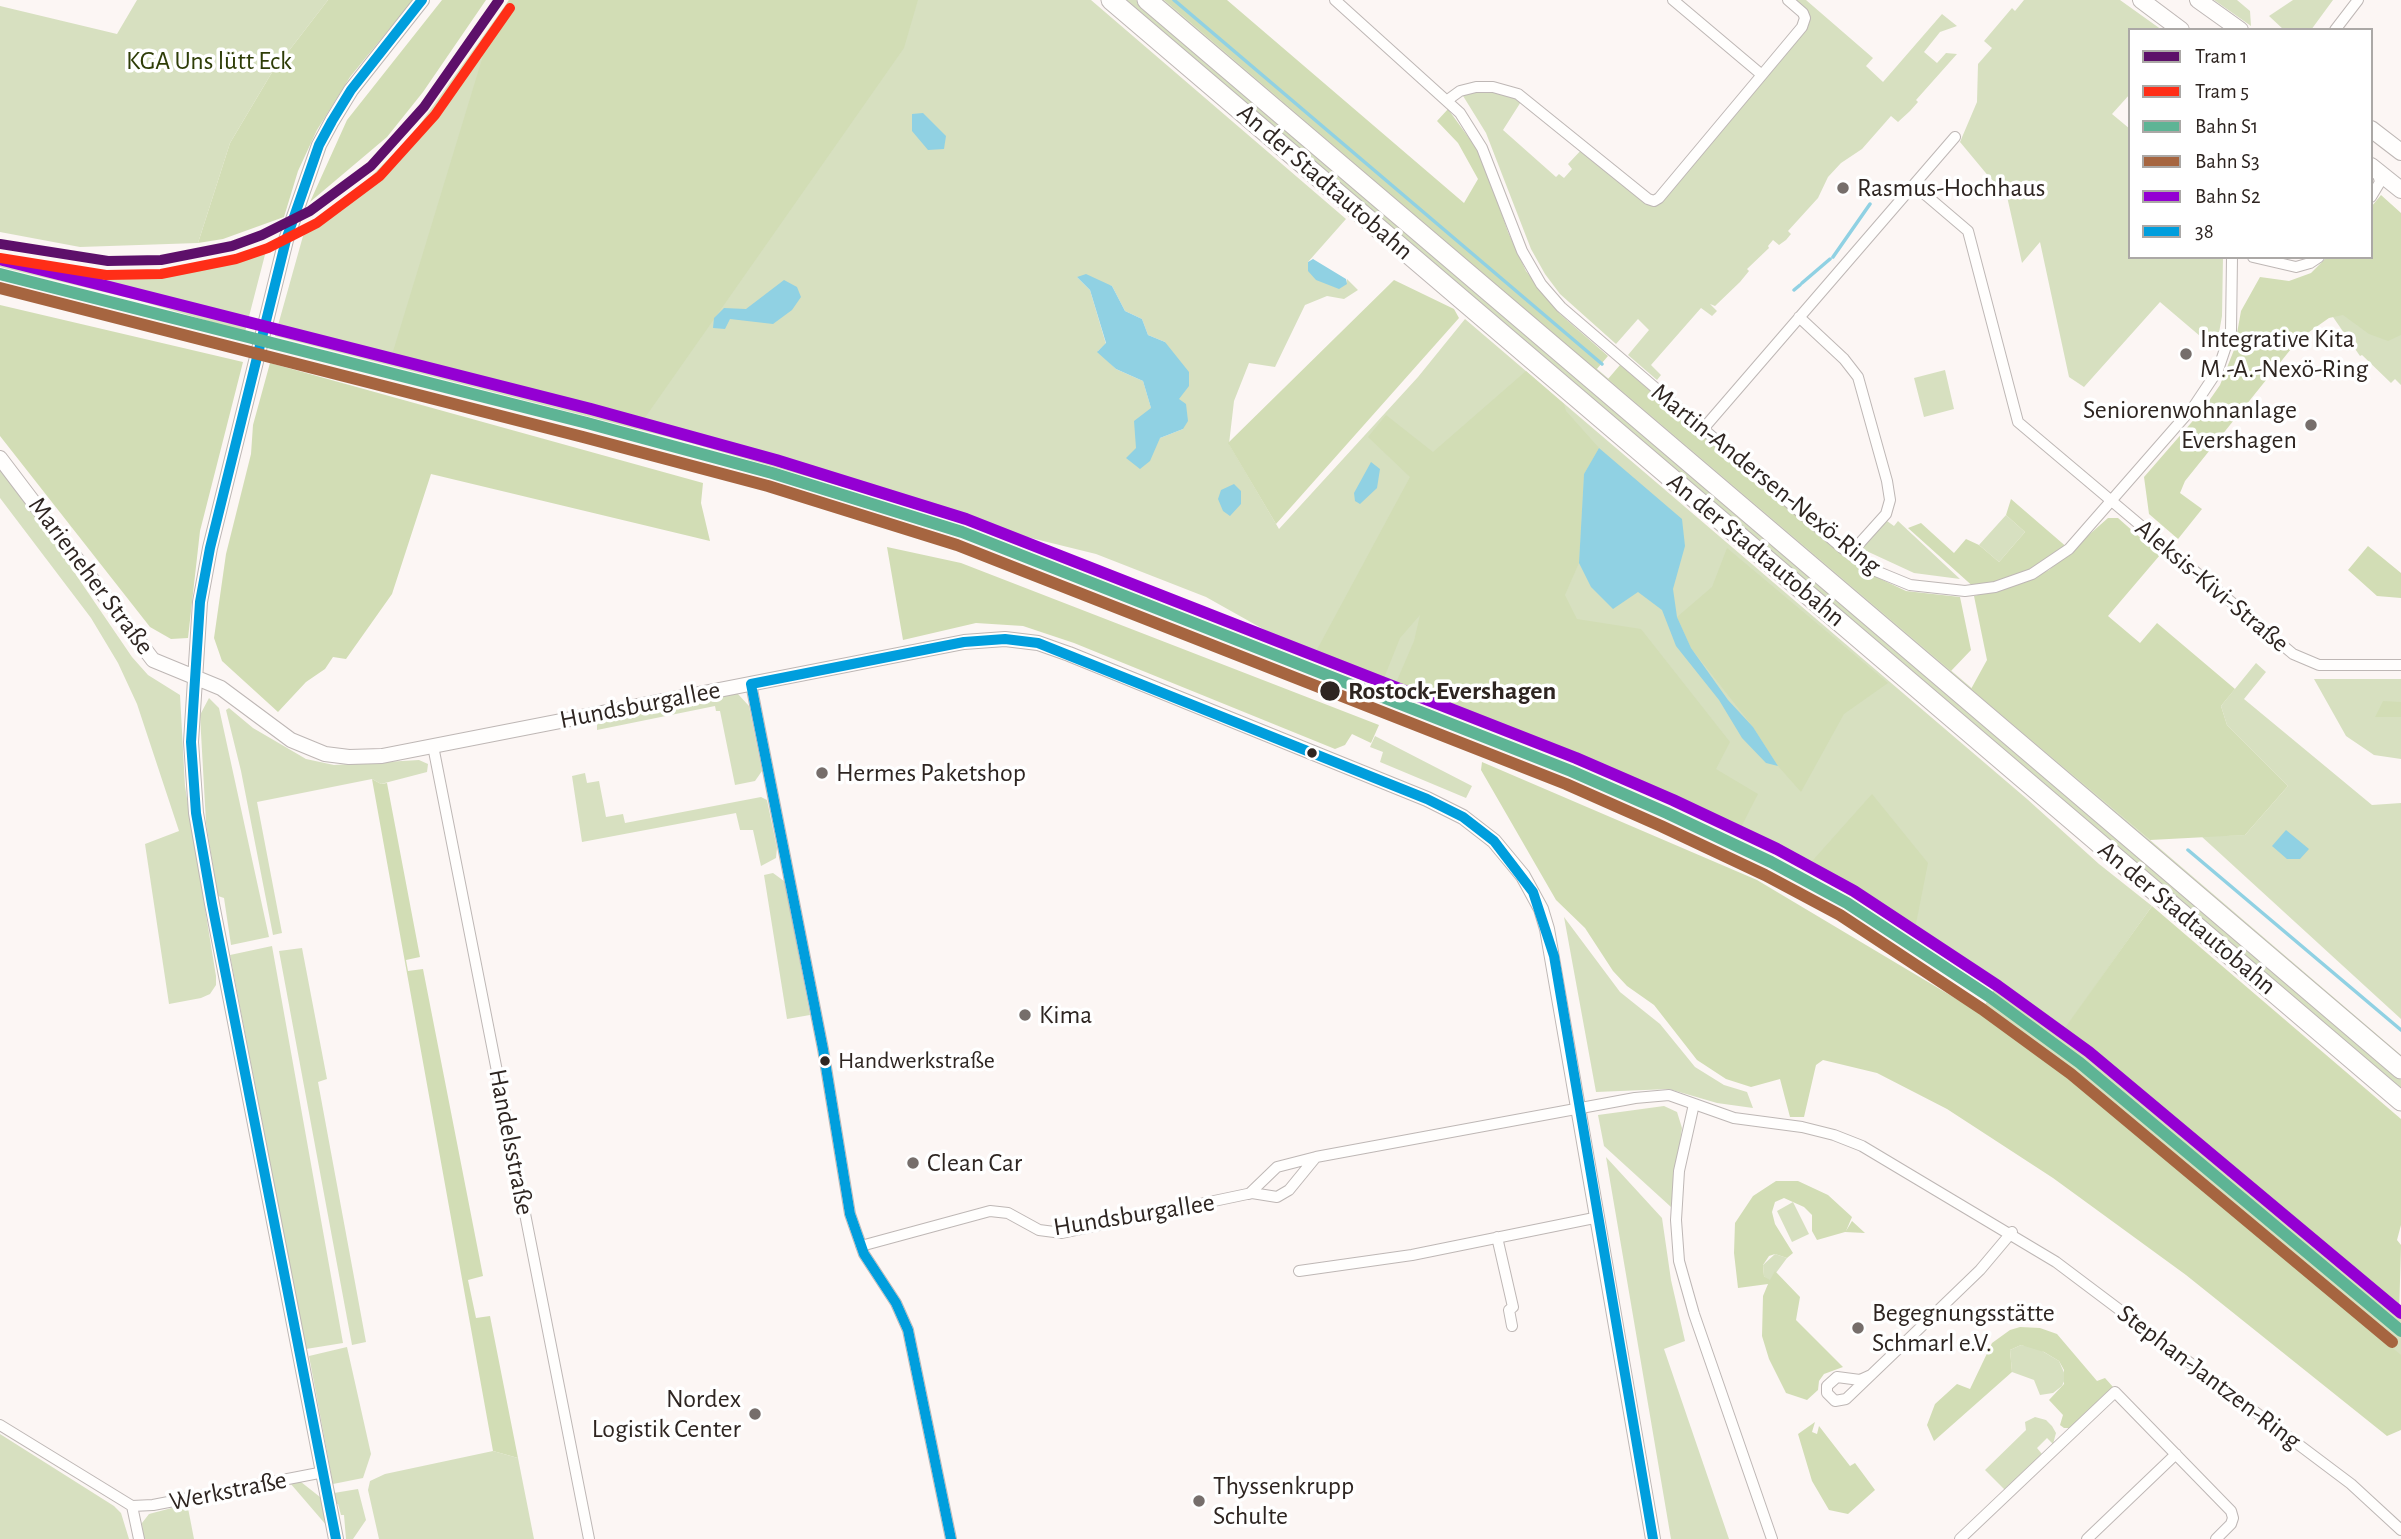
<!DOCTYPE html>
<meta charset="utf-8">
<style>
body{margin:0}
#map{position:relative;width:2401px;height:1539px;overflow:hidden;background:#fcf6f4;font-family:"Alegreya Sans",sans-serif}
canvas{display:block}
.legend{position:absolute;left:2128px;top:28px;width:245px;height:231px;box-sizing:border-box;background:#fff;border:2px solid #aba8a6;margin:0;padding:9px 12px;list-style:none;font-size:21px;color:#2e2521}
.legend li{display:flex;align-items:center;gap:14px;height:35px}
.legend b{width:35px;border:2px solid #aba8a6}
</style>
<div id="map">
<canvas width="2401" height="1539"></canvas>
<ul class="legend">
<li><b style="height:9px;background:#5d106a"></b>Tram 1</li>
<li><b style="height:9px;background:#ff2e17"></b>Tram 5</li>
<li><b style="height:9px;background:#5eb495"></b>Bahn S1</li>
<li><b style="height:9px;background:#a66540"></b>Bahn S3</li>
<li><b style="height:9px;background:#9400d3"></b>Bahn S2</li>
<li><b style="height:9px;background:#009edd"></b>38</li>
</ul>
</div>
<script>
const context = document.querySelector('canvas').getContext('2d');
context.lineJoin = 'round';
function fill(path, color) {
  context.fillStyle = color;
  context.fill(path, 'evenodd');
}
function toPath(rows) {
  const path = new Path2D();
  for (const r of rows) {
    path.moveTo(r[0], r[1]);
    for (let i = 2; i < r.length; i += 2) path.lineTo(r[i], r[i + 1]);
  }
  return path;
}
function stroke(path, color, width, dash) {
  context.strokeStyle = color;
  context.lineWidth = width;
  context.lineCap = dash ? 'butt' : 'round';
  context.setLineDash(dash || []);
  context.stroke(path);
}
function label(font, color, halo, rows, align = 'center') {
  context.font = font + ' "Alegreya Sans",sans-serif';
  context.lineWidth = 7;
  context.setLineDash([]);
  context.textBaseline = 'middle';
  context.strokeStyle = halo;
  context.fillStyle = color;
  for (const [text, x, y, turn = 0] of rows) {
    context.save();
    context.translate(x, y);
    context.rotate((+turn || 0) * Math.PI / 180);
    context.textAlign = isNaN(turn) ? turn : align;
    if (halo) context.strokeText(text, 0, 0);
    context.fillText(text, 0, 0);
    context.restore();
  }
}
const green = toPath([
 [137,0,328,0,271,74,230,143,198,243,80,247,0,232,0,6,117,34],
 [509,0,1091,0,1346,219,1308,262,1346,284,1347,279,1358,290,1344,299,1327,296,1305,305,1275,367,1249,363,1234,401,1229,444,1279,529,1418,377,1465,319,2027,799,2099,864,2152,906,2063,1032,2330,1261,2399,1315,2401,1313,2401,1430,1962,1043,1995,988,1806,868,1738,832,1566,756,1380,688,1313,657,1206,597,1096,554,966,522,687,442,275,336,303,236,332,216,413,134],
 [1077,277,1112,286,1125,311,1142,319,1148,335,1165,342,1183,429,1160,438,1143,381,1116,369,1098,351,1106,344,1090,290],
 [1125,0,1136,0,2401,1080,2401,1089],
 [1158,0,1164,0,2150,840,2401,1055,2401,1061],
 [1788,0,1806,0,1873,58,1866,66,1883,82,1942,14,1957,26,1940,32,1924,52,1937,63,1946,53,1957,54,1916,100,1918,102,1910,111,1898,122,1891,116,1862,149,1841,163,1828,177,1818,198,1788,231,1791,234,1786,240,1779,245,1773,240,1768,246,1769,248,1747,269,1749,271,1740,282,1715,306,1710,304,1717,311,1712,316,1701,308,1651,365,1661,375,1657,380,1628,355,1649,330,1638,319,1616,344,1560,294,1545,274,1531,249,1486,133,1460,91,1476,87,1524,97,1503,130,1556,177,1559,174,1564,178,1572,169,1568,164,1584,147,1654,201,1805,21],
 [2024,0,2120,0,2162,30,2130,30,2130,94,2112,114,2130,129,2130,257,2223,257,2222,316,2217,344,2207,342,2160,302,2084,387,2069,377,2040,242,2022,263,2006,192,1990,178,1960,142,1977,102,1978,64,1992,48,1984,41,2012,8,2015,11],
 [2214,0,2237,0,2250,11,2251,26],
 [2293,0,2333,0,2311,30,2284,30,2269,16],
 [268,243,245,332,137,300,0,267,0,255,98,270,167,272,233,257],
 [2401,281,2401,385,2395,379,2391,383,2362,355,2360,356,2324,304],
 [1945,370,1954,409,1924,417,1914,378],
 [0,469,27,503,132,657,148,675,180,695,185,786,216,976,216,985,210,994,201,998,169,1004,145,844,179,831,137,704,118,663,91,618,0,498],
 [2006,515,2025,532,1999,562,1979,545],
 [1887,521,1894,526,1898,521,1960,579,1914,573,1860,548],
 [2256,663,2266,672,2244,699,2372,805,2401,803,2401,1019,2201,836,2245,835,2288,786,2227,725,2221,706],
 [2314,679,2401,679,2401,759,2374,755,2346,736],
 [732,692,738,694,749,706,762,771,755,781,735,785,720,711,716,711,715,706,597,730,597,719],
 [209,698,219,708,269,937,231,945,224,898,218,896,206,823,200,715],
 [229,708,253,728,306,759,334,765,419,760,428,764,427,772,381,784,372,779,257,802,282,933,273,935,241,771,226,710],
 [1375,736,1472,786,1466,798,1380,762,1383,752,1370,747],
 [585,773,587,783,599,781,606,817,623,814,625,823,761,797,767,800,777,848,776,858,761,866,753,830,740,830,736,813,582,842,572,776],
 [773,873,784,881,786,889,810,1015,787,1019,764,875],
 [1564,917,1620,992,1660,1024,1695,1067,1724,1085,1747,1092,1753,1108,1717,1103,1669,1089,1596,1092],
 [272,946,343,1343,306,1349,230,955],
 [302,948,327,1079,318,1082,366,1342,352,1345,279,951],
 [1664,1106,1677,1112,1682,1128,1671,1207,1604,1146,1598,1115],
 [1606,1157,1662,1218,1671,1280,1685,1341,1664,1349,1729,1539,1671,1539],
 [1793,1202,1809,1234,1792,1242,1777,1211],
 [1775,1254,1787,1258,1770,1281,1764,1276,1763,1265],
 [2021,1345,2037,1348,2059,1361,2066,1377,2062,1386,2053,1393,2040,1395,2034,1380,2012,1372,2010,1350],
 [347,1347,371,1454,363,1478,333,1484,309,1356],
 [2035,1417,2046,1420,2052,1426,2056,1433,2053,1444,2047,1438,2037,1448,2042,1454,2005,1490,1985,1470,2026,1430,2025,1422],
 [0,1434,114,1506,121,1513,129,1539,0,1539],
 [493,1451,518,1458,534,1539,379,1539,368,1490,370,1481,385,1474],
 [301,1482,320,1497,327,1526,290,1483],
 [358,1489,366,1520,353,1539,346,1539,344,1515,341,1515,338,1504,336,1504,334,1493],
 [183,1505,188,1508,194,1539,143,1539,142,1523,149,1514]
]);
const forest = toPath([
 [328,0,413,0,350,77,317,130,298,171,284,217,223,239,198,243,230,143,271,74],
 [442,0,486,0,423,92,387,137,310,202,347,120],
 [509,0,918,0,904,48,637,429,391,358,492,26],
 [1164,0,1227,0,1464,203,1478,179,1458,143,1437,121,1448,109,1482,156,1508,232,1526,271,1560,314,1608,356,1596,370],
 [2381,195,2401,213,2401,335,2388,341,2369,334,2343,315,2329,318,2299,339,2185,481,2180,493,2202,509,2178,539,2149,514,2144,477,2204,408,2220,385,2234,350,2241,311,2260,277,2289,281,2311,273,2327,257,2371,257,2371,207],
 [1394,280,1454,309,1459,318,1276,524,1228,443],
 [0,305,243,362,200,531,188,638,171,639,150,627,0,436],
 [270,363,703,483,701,503,710,541,431,474,392,594,346,659,333,657,325,669,306,682,278,712,222,661,214,638,226,554,251,454,253,425],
 [1620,365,1813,530,1868,573,1906,591,1960,597,1971,650,1951,671,1608,379],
 [1526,371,1564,404,1566,411,1599,448,1584,474,1579,563,1565,595,1577,619,1641,629,1730,742,1716,769,1758,794,1738,833,1566,756,1392,692,1414,641,1420,615,1400,638,1380,688,1313,657,1410,477,1368,437,1386,415,1433,452],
 [2011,499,2069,549,2058,559,1977,590,1908,528,1921,523,1954,553,1966,539,1979,545,1999,562,2025,532,2006,515],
 [2108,518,2118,518,2160,555,2108,616,2140,643,2157,623,2235,689,2221,706,2227,725,2288,786,2245,835,2150,840,1971,689,1987,660,1974,596,2014,586,2049,570],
 [2368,546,2401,573,2401,598,2377,596,2348,570],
 [887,547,961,563,1379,725,1371,743,1352,734,1345,745,1335,749,1074,643,1023,626,976,623,903,640],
 [1727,548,1888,683,1844,714,1801,792,1778,766,1753,727,1691,648,1677,617,1712,587],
 [2383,701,2401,702,2401,717,2375,717],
 [1482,762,1757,880,1980,1013,2069,1077,2401,1355,2401,1430,2387,1436,2186,1275,2053,1178,1947,1109,1877,1073,1823,1060,1816,1065,1804,1117,1790,1117,1780,1079,1751,1087,1726,1079,1697,1060,1654,1005,1627,986,1613,971,1585,928,1556,900,1481,770],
 [372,779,381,784,387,783,420,957,406,960,408,971,423,969,483,1276,468,1280,476,1318,490,1316,518,1458,493,1451],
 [1872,794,1928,863,1914,934,1806,868],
 [2152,906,2401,1119,2401,1225,2397,1240,2401,1245,2399,1316,2330,1261,2062,1032],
 [1776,1181,1798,1181,1828,1195,1852,1217,1846,1231,1852,1221,1865,1233,1845,1232,1817,1240,1812,1231,1812,1215,1804,1207,1784,1198,1775,1202,1772,1212,1775,1224,1793,1253,1787,1258,1775,1254,1769,1256,1763,1265,1764,1276,1770,1280,1775,1271,1800,1297,1796,1320,1843,1367,1824,1374,1819,1381,1818,1390,1807,1400,1786,1393,1769,1359,1762,1336,1763,1296,1768,1284,1738,1288,1734,1253,1735,1223,1753,1196],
 [2020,1327,2040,1328,2057,1334,2097,1381,2105,1378,2114,1388,2073,1428,2064,1428,2060,1425,2063,1415,2049,1400,2064,1384,2064,1370,2059,1361,2044,1352,2021,1345,2010,1350,2012,1372,1934,1441,1927,1425,1935,1404,1957,1384,1970,1389,1992,1343,2010,1330],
 [1815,1422,1812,1432,1817,1434,1819,1426,1850,1466,1855,1463,1875,1490,1848,1514,1829,1510,1812,1481,1798,1434]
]);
const water = toPath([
 [923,113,946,136,944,149,928,150,912,131,912,114],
 [1313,259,1346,279,1347,284,1339,289,1316,280,1308,271,1308,262],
 [1086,274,1112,286,1125,311,1142,319,1148,335,1165,342,1189,372,1189,386,1179,399,1186,404,1188,421,1183,429,1160,438,1150,461,1140,469,1126,458,1136,448,1134,421,1151,408,1143,381,1116,369,1097,352,1106,343,1090,290,1077,277],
 [784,280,797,287,801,297,792,310,773,324,730,319,725,329,713,328,714,318,724,308,746,309],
 [1599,448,1682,519,1685,546,1673,589,1677,617,1691,648,1728,700,1753,727,1778,766,1766,763,1742,738,1719,700,1676,646,1662,610,1638,592,1613,609,1591,587,1579,563,1584,474],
 [1371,462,1380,469,1377,488,1360,504,1355,501,1354,493],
 [1234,484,1241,491,1241,504,1230,516,1223,511,1218,499,1221,490],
 [2286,830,2309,849,2300,859,2287,859,2272,846]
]);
const stream = toPath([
 [1174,0,1602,364],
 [1833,257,1870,204],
 [1802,283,1830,259],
 [1794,290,1800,285],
 [2188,850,2401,1030]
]);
const minor = toPath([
 [1335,0,1460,113,1482,148,1522,251,1541,284,1561,307,1842,548,1871,569,1910,585,1965,591,1995,587,2032,574,2069,549,2194,406,2218,370,2231,331,2232,257],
 [1673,0,1762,75],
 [2335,30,2358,0],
 [1449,99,1460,91,1476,87,1493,87,1518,94,1648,199,1654,201,1659,198,1802,27,1805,18,1803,13,1788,0],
 [1914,185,1968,231,2018,422,2293,654,2319,665,2401,665],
 [2371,197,2380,182,2377,170],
 [2253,257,2296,267,2310,263,2319,257],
 [1799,317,1844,359,1858,377,1887,481,1890,500,1886,514,1850,554],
 [1703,429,1955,137],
 [751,684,823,1049,850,1214,864,1254,896,1303,908,1330,951,1539],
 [433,746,589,1539],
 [1694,1104,1679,1171,1676,1220,1679,1261,1694,1314,1772,1539],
 [1249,1194,1277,1167,1316,1157,1635,1098,1669,1095,1734,1118,1802,1127,1834,1135,1862,1146,2056,1262,2351,1484,2401,1530],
 [1497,1237,1513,1307,1509,1310,1512,1326],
 [861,1246,990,1211,1008,1213,1039,1230,1062,1233,1252,1193,1277,1197,1289,1190,1316,1157],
 [1299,1271,1412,1255,1599,1217],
 [1871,1375,1860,1380,1837,1377,1827,1386,1827,1393,1835,1401,1846,1399,1895,1352,1980,1270,2012,1232],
 [0,1425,132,1506,153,1505,324,1472],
 [132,1506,139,1539],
 [1960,1539,2115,1392,2231,1511,2233,1518,2231,1524,2216,1539],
 [2087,1539,2176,1454]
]);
const tertiary = toPath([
 [0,458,153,660,221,688,291,740,325,754,349,757,382,756,964,642,1005,639,1038,643,1069,654,1427,799,1463,817,1494,841,1523,876,1541,909,1547,929,1653,1539],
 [336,1539,212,904,196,813,191,742,200,602,210,548,286,240,319,145,332,121,351,90,422,0]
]);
const secondary = toPath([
 [2141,0,2181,30],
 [2198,0,2240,30],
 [2371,129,2401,152],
 [2371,166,2401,190]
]);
const trunk = toPath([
 [1111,0,2401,1101],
 [1147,0,2401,1069]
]);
const bus1 = toPath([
 [751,684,964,642,1005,639,1038,643,1427,799,1463,817,1494,841,1533,892,1554,956,1653,1539],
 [751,684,823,1049,850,1214,864,1254,896,1303,908,1330,951,1539],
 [336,1539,212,904,196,813,191,742,200,602,210,548,286,240,319,145,332,121,351,90,422,0]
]);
const rail1 = toPath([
 [0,274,587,423,772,473,962,532,1571,771,1667,813,1771,862,1847,903,1990,997,2080,1063,2401,1331]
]);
const rail2 = toPath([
 [0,288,583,437,768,486,957,545,1566,784,1661,826,1765,875,1840,915,1982,1009,2071,1074,2392,1342]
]);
const rail3 = toPath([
 [3,260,591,409,776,460,966,519,1576,758,1673,800,1777,849,1854,891,1998,986,2089,1052,2401,1313]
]);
const tram1 = toPath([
 [0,244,108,261,161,260,232,246,262,235,310,211,371,166,424,107,499,0]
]);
const tram2 = toPath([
 [0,258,106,275,161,274,236,259,268,248,317,223,380,176,435,115,510,8]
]);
const markers = [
 [1843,188,7,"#766e6b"],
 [2186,354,7,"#766e6b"],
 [2311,425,7,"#766e6b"],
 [1330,691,11,"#2e2521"],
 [1312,753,6,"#2e2521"],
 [822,773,7,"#766e6b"],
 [1025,1015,7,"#766e6b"],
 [825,1061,6,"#2e2521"],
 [913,1163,7,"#766e6b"],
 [1858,1328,7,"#766e6b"],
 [755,1414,7,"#766e6b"],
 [1199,1501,7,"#766e6b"]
];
const busNames = [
 ["Handwerkstraße",838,1061]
];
const parkNames = [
 ["KGA Uns lütt Eck",209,61]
];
const streetNames = [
 ["An der Stadtautobahn",1325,182,41],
 ["Martin-Andersen-Nexö-Ring",1766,479,39],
 ["An der Stadtautobahn",1756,550,40],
 ["Marieneher Straße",91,576,53],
 ["Aleksis-Kivi-Straße",2212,586,40],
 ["Hundsburgallee",640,705,-11],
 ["An der Stadtautobahn",2187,918,40],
 ["Handelsstraße",511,1142,79],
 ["Hundsburgallee",1134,1215,-9],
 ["Stephan-Jantzen-Ring",2209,1377,37],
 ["Werkstraße",228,1491,-11]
];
const poiNames = [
 ["Rasmus-Hochhaus",1857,188],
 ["Integrative Kita",2200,339],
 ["M.-A.-Nexö-Ring",2200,369],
 ["Seniorenwohnanlage",2297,410,"right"],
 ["Evershagen",2297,440,"right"],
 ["Hermes Paketshop",836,773],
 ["Kima",1039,1015],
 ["Clean Car",927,1163],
 ["Begegnungsstätte",1872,1313],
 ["Schmarl e.V.",1872,1343],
 ["Nordex",741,1399,"right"],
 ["Logistik Center",741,1429,"right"],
 ["Thyssenkrupp",1213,1486],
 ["Schulte",1213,1516]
];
const stopNames = [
 ["Rostock-Evershagen",1348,691]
];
fill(green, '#d7e0c0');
fill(forest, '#d2ddb5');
fill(water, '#90d1e3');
stroke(stream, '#90d1e3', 3.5);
stroke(minor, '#beb7b5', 12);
stroke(tertiary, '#beb7b5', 16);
stroke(secondary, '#beb7b5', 18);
stroke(trunk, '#beb7b5', 21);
stroke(minor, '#fffefd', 10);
stroke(tertiary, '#fffefd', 14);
stroke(secondary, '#fffefd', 16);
stroke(trunk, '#fffefd', 19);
stroke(bus1, '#009edd', 10);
stroke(rail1, '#5eb495', 12);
stroke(rail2, '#a66540', 12);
stroke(rail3, '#9400d3', 12);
stroke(tram1, '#5d106a', 10);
stroke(tram2, '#ff2e17', 10);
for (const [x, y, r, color] of markers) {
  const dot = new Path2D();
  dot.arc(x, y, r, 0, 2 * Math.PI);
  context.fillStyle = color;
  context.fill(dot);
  stroke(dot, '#fff', 2.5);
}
label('24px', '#2e2521', '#fff', busNames, 'left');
label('26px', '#2e3d07', '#fff', parkNames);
label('26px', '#2e2521', '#fff', streetNames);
label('26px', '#2e2521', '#fff', poiNames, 'left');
label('bold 26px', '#2e2521', '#fff', stopNames, 'left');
</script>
